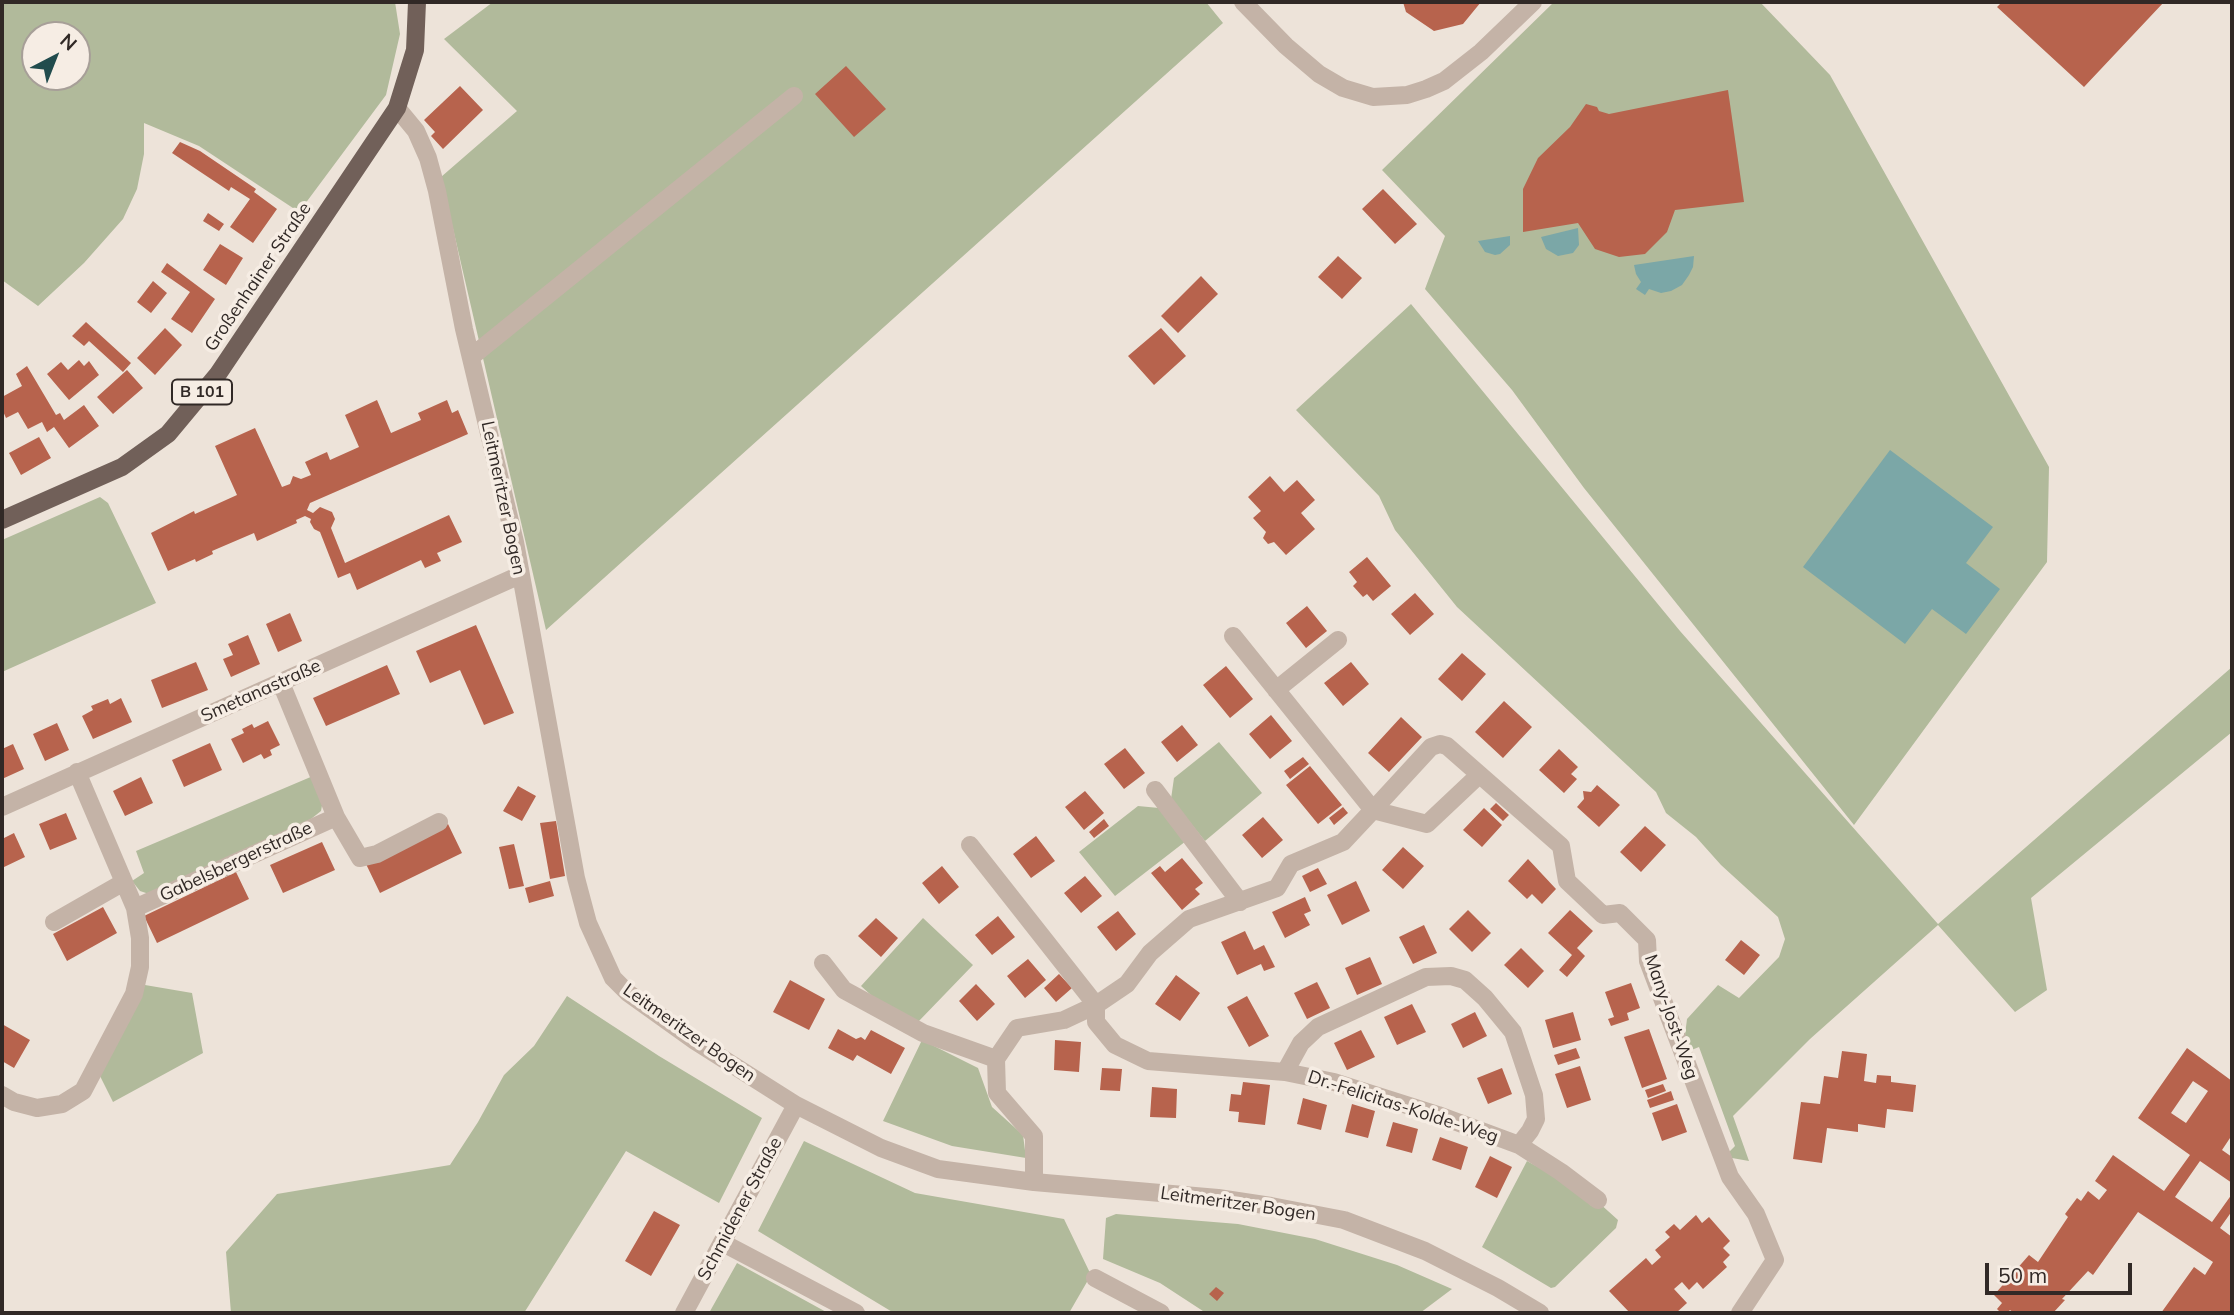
<!DOCTYPE html>
<meta charset="utf-8">
<style>
body{margin:0}
#map{position:relative;width:2234px;height:1315px;overflow:hidden;background:#ede3d9;font-family:Mulish,sans-serif}
canvas{display:block}
.frame{position:absolute;inset:0;border:4px solid #312926;pointer-events:none}
.north{position:absolute;left:21px;top:21px;width:70px;height:70px;box-sizing:border-box;background:#f6ede4;border:2px solid #a79f98;border-radius:50%;rotate:42deg;font-size:19px;font-weight:700;line-height:28px;text-align:center;color:#312926}
.north::after{content:'';display:block;margin:auto;width:24px;height:32px;background:#214c4d;clip-path:polygon(50% 0,100% 100%,50% 72%,0 100%)}
.scale{position:absolute;left:1985px;top:1263px;width:147px;height:32px;box-sizing:border-box;border:4px solid #312926;border-top:0;padding-left:9px;font-size:21px;line-height:24px;white-space:nowrap;color:#312926;-webkit-text-stroke:5px #f6ede4;paint-order:stroke}
</style>
<div id="map">
<canvas width="2234" height="1315"></canvas>
<div class="frame"></div>
<div class="north">N</div>
<div class="scale">50 m</div>
</div>
<script>
const context = document.querySelector('canvas').getContext('2d');
context.lineJoin = 'round';
function fill(path, color) {
  context.fillStyle = color;
  context.fill(path, 'evenodd');
}
function toPath(rows) {
  const path = new Path2D();
  for (const r of rows) {
    path.moveTo(r[0], r[1]);
    for (let i = 2; i < r.length; i += 2) path.lineTo(r[i], r[i + 1]);
  }
  return path;
}
function stroke(path, color, width, dash) {
  context.strokeStyle = color;
  context.lineWidth = width;
  context.lineCap = dash ? 'butt' : 'round';
  context.setLineDash(dash || []);
  context.stroke(path);
}
function label(font, color, halo, rows, align = 'center') {
  context.font = font + ' Mulish,sans-serif';
  context.lineWidth = 7;
  context.setLineDash([]);
  context.textBaseline = 'middle';
  context.strokeStyle = halo;
  context.fillStyle = color;
  for (const [text, x, y, turn = 0] of rows) {
    context.save();
    context.translate(x, y);
    context.rotate((+turn || 0) * Math.PI / 180);
    context.textAlign = isNaN(turn) ? turn : align;
    if (halo) context.strokeText(text, 0, 0);
    context.fillText(text, 0, 0);
    context.restore();
  }
}
const green = toPath([
 [2,2,34,2,36,4,36,2,395,2,400,34,386,95,299,212,199,146,144,123,144,154,137,189,123,219,84,263,38,306,2,280],
 [77,35,77,77,35,77,35,35],
 [493,2,1206,2,1223,23,546,630,441,177,517,111,444,39],
 [1554,2,1760,2,1830,75,2049,467,2047,562,1854,825,1584,488,1512,390,1425,289,1445,236,1382,170],
 [1411,304,1680,631,1938,924,2232,667,2232,732,2031,898,2047,990,2015,1012,1938,925,1810,1039,1733,1116,1749,1161,1732,1158,1729,1152,1735,1146,1699,1047,1689,1051,1685,1035,1687,1019,1718,985,1739,998,1779,957,1785,939,1778,917,1721,865,1696,837,1666,813,1656,792,1457,607,1395,530,1379,496,1296,410],
 [100,497,108,503,156,603,2,672,2,540],
 [1219,742,1262,793,1205,841,1171,799,1174,778],
 [313,776,323,800,321,811,311,819,149,894,140,891,132,881,144,873,136,851],
 [1138,806,1159,808,1186,841,1115,896,1079,852],
 [923,918,973,965,918,1022,873,997,861,986],
 [145,985,192,993,203,1053,113,1102,99,1074],
 [567,996,659,1056,762,1118,719,1203,626,1151,524,1313,231,1313,226,1252,277,1194,450,1165,478,1122,504,1075,534,1046],
 [922,1040,978,1068,992,1107,1023,1135,1026,1158,952,1146,883,1121],
 [804,1141,915,1193,1064,1219,1091,1275,1069,1313,894,1313,758,1231],
 [1527,1161,1560,1179,1593,1207,1598,1202,1618,1220,1616,1228,1555,1287,1551,1288,1482,1247],
 [1116,1214,1238,1224,1315,1239,1397,1265,1452,1289,1420,1313,1206,1313,1160,1283,1103,1259,1106,1218],
 [737,1263,828,1313,709,1313]
]);
const water = toPath([
 [1578,228,1579,245,1573,253,1558,256,1546,249,1541,237],
 [1510,236,1510,245,1500,254,1495,255,1485,252,1478,241],
 [1694,256,1693,267,1689,275,1682,285,1671,291,1661,293,1649,289,1645,295,1636,289,1641,282,1636,274,1634,265],
 [1890,450,1993,527,1966,563,2000,589,1966,634,1932,609,1905,644,1803,567]
]);
const building = toPath([
 [1403,2,1481,2,1463,24,1434,31,1406,12],
 [2002,2,2164,2,2084,87,1997,7],
 [846,66,886,109,854,137,815,94],
 [460,86,483,110,443,149,431,136,435,132,424,120],
 [1728,90,1744,202,1675,210,1667,232,1645,254,1619,257,1595,249,1578,223,1523,232,1523,189,1538,158,1570,127,1586,104,1597,107,1599,111,1609,114],
 [180,142,200,151,256,189,254,192,277,209,253,243,230,227,250,199,231,187,229,191,172,153],
 [1383,189,1417,224,1395,244,1362,209],
 [208,213,224,224,219,231,203,221],
 [220,244,243,258,226,285,203,270],
 [1338,256,1362,278,1342,299,1318,277],
 [167,263,215,299,192,333,171,319,190,292,161,272],
 [1201,276,1218,294,1178,333,1161,316],
 [153,281,167,293,151,313,137,302],
 [86,322,131,363,123,372,89,341,84,346,72,336],
 [165,328,182,345,155,375,137,358],
 [1161,328,1186,356,1154,385,1128,356],
 [79,360,84,366,89,361,99,375,69,400,47,374,61,362,68,370],
 [27,366,56,415,60,413,64,420,84,405,99,426,69,448,54,427,47,432,42,422,28,429,18,412,6,418,2,409,2,397,22,386,16,374],
 [127,370,143,388,113,414,97,397],
 [377,400,391,433,421,420,418,413,447,400,452,413,458,410,468,434,310,503,307,510,313,513,320,507,332,512,335,519,331,528,345,563,449,515,462,542,437,553,441,561,425,568,421,560,357,590,350,573,338,578,320,532,314,529,310,522,311,519,305,516,296,520,297,523,257,541,254,533,212,551,213,554,196,562,195,559,168,571,151,533,194,511,195,514,237,495,215,446,255,428,282,487,290,484,293,476,301,479,311,475,305,462,327,452,330,460,359,447,345,415],
 [39,437,51,458,21,475,9,453],
 [1270,476,1284,492,1297,480,1315,500,1301,513,1315,529,1286,555,1274,542,1268,544,1263,538,1266,532,1253,518,1261,511,1248,497],
 [1367,557,1391,586,1373,601,1367,594,1363,597,1353,586,1357,582,1349,572],
 [1415,593,1434,614,1410,635,1391,614],
 [1307,606,1327,631,1306,648,1286,623],
 [290,613,302,641,278,652,266,624],
 [476,625,514,713,484,725,460,670,430,683,416,651],
 [248,635,260,664,231,677,223,659,233,655,228,644],
 [1462,653,1486,674,1462,701,1438,679],
 [196,662,208,690,162,708,151,680],
 [1351,662,1369,684,1343,706,1324,683],
 [387,665,400,694,326,726,313,698],
 [1226,666,1253,699,1230,718,1203,685],
 [121,698,132,722,93,739,82,716,93,710,91,706,108,699,110,704],
 [1504,701,1532,727,1503,758,1475,732],
 [1271,715,1292,741,1270,759,1249,734],
 [1401,717,1422,737,1389,772,1368,753],
 [268,721,280,745,270,750,272,755,264,759,261,754,243,763,231,739,244,733,242,729,252,724,254,728],
 [57,723,69,750,45,761,33,734],
 [1182,725,1198,745,1177,762,1161,742],
 [210,743,222,770,184,787,172,760],
 [13,744,24,769,2,779,2,749],
 [1125,748,1145,773,1124,789,1104,764],
 [1559,749,1578,767,1571,774,1577,779,1564,793,1539,770],
 [1303,757,1309,764,1290,779,1284,771],
 [1310,766,1342,805,1318,824,1286,785],
 [141,777,153,803,125,816,113,791],
 [1597,785,1620,805,1599,827,1577,807,1584,799,1583,791,1591,792],
 [518,786,536,796,522,821,503,811],
 [1085,791,1104,813,1084,830,1065,807],
 [1496,803,1509,815,1503,821,1490,809],
 [1343,807,1348,813,1334,825,1329,818],
 [1484,808,1502,825,1482,847,1463,830],
 [66,813,77,839,50,850,39,824],
 [1263,817,1283,840,1262,858,1242,835],
 [1104,819,1109,826,1094,838,1089,832],
 [556,821,565,876,550,879,540,823],
 [448,824,462,853,380,893,366,864],
 [1645,826,1666,845,1641,872,1620,852],
 [14,833,25,857,2,868,2,839],
 [1036,836,1055,861,1031,878,1013,854],
 [322,842,335,870,283,893,270,865],
 [514,844,524,886,509,889,499,847],
 [1403,847,1424,866,1403,889,1382,870],
 [1182,858,1203,883,1195,889,1200,894,1182,910,1151,873,1160,866,1165,872],
 [1528,859,1556,889,1542,904,1532,894,1527,899,1508,881],
 [942,866,959,887,939,904,922,883],
 [1318,868,1327,884,1310,892,1302,876],
 [236,872,249,899,157,943,144,916],
 [1085,876,1102,896,1081,913,1064,893],
 [550,881,554,896,529,903,525,888],
 [1356,881,1370,911,1342,925,1327,895],
 [1305,897,1311,911,1304,914,1310,925,1285,938,1272,912],
 [103,907,117,933,67,961,53,934],
 [1468,910,1491,933,1472,952,1449,929],
 [1570,910,1593,931,1577,948,1585,956,1567,977,1559,970,1572,955,1548,933],
 [1118,911,1136,934,1116,951,1097,927],
 [998,916,1015,937,992,955,975,935],
 [876,918,898,938,881,957,858,936],
 [1424,925,1437,953,1413,964,1399,937],
 [1245,931,1254,950,1264,945,1275,967,1264,971,1261,964,1237,975,1221,942],
 [1741,940,1760,955,1744,975,1725,960],
 [1521,948,1544,971,1528,988,1504,965],
 [1370,957,1382,984,1357,995,1345,968],
 [1028,959,1046,980,1025,998,1007,976],
 [1059,974,1072,988,1056,1002,1044,988],
 [1176,975,1200,993,1180,1021,1155,1004],
 [790,980,825,999,809,1030,773,1012],
 [1317,982,1330,1008,1307,1019,1294,993],
 [1631,983,1640,1008,1627,1013,1629,1020,1611,1026,1608,1019,1614,1017,1605,992],
 [976,984,995,1004,977,1021,959,1001],
 [1247,996,1269,1036,1249,1047,1227,1007],
 [1412,1004,1426,1032,1397,1045,1384,1017],
 [1475,1012,1487,1036,1463,1048,1451,1024],
 [1573,1012,1581,1040,1553,1048,1545,1020],
 [2,1024,30,1040,14,1068,2,1061],
 [838,1029,856,1039,861,1037,865,1040,871,1030,905,1048,891,1074,857,1055,853,1061,828,1048],
 [1649,1029,1667,1079,1642,1088,1624,1037],
 [1361,1030,1375,1057,1347,1070,1334,1043],
 [1055,1040,1081,1042,1079,1072,1054,1070],
 [1576,1048,1580,1058,1558,1065,1554,1055],
 [2187,1048,2232,1081,2232,1135,2222,1150,2232,1157,2232,1183,2200,1161,2175,1197,2212,1222,2232,1194,2232,1211,2220,1228,2232,1237,2232,1311,2231,1313,2161,1313,2194,1267,2205,1275,2213,1262,2138,1212,2093,1275,2088,1271,2062,1299,2065,1300,2053,1313,2014,1313,2010,1310,2007,1313,2001,1313,1997,1309,2002,1303,1994,1295,2029,1255,2038,1262,2068,1217,2065,1214,2077,1198,2081,1201,2088,1191,2099,1200,2107,1190,2095,1181,2113,1155,2164,1191,2190,1155,2138,1118],
 [2193,1081,2208,1091,2186,1123,2171,1113],
 [1842,1051,1867,1054,1864,1081,1876,1083,1877,1075,1891,1076,1891,1082,1916,1085,1913,1112,1887,1109,1885,1128,1858,1124,1858,1132,1827,1128,1822,1163,1793,1159,1801,1102,1820,1104,1824,1076,1838,1078],
 [1580,1066,1591,1100,1567,1108,1555,1074],
 [1102,1068,1122,1069,1120,1091,1100,1090],
 [1502,1068,1512,1094,1488,1104,1477,1078],
 [1243,1082,1270,1085,1265,1125,1238,1122,1239,1112,1229,1111,1231,1094,1241,1095],
 [1663,1084,1666,1091,1648,1098,1645,1090],
 [1152,1087,1177,1089,1176,1118,1150,1117],
 [1671,1091,1674,1100,1650,1108,1647,1100],
 [1303,1098,1327,1105,1321,1130,1297,1124],
 [1352,1104,1375,1111,1368,1138,1345,1132],
 [1677,1104,1687,1132,1662,1141,1652,1113],
 [1393,1122,1418,1129,1412,1153,1386,1146],
 [1440,1137,1468,1147,1461,1170,1432,1160],
 [1490,1156,1512,1167,1497,1198,1475,1187],
 [654,1211,680,1225,651,1276,625,1261],
 [1696,1215,1702,1223,1709,1217,1730,1241,1723,1248,1730,1255,1723,1262,1727,1267,1703,1289,1697,1282,1689,1290,1682,1282,1674,1289,1687,1303,1676,1313,1630,1313,1609,1291,1646,1258,1652,1265,1661,1257,1655,1250,1670,1237,1665,1232,1674,1224,1680,1230],
 [1216,1287,1224,1293,1217,1301,1209,1294]
]);
const minor = toPath([
 [1243,2,1286,46,1319,74,1343,88,1373,97,1407,95,1426,89,1444,81,1481,52,1533,2],
 [397,108,416,131,428,158,437,191,464,329,515,542,576,878,588,923,613,978,628,993,695,1041,796,1105,881,1148,938,1169,1034,1182,1218,1198,1271,1206,1344,1220,1425,1251,1498,1288,1540,1313],
 [471,357,794,96],
 [1233,636,1373,810,1431,747,1440,744,1447,746,1561,846,1567,881,1603,915,1620,913,1647,940,1648,961,1730,1177,1756,1214,1775,1260,1740,1313],
 [281,683,336,817],
 [1276,690,1338,640],
 [1155,790,1240,902],
 [2,807,520,575],
 [970,845,1096,1005,1096,1022,1115,1045,1148,1061,1285,1072,1334,1082,1438,1115,1519,1145,1561,1172,1598,1200],
 [135,908,336,817,360,858,377,854,439,822],
 [54,922,124,882],
 [823,963,844,990,923,1033,996,1059],
 [1285,1072,1301,1043,1318,1027,1426,977,1451,976,1465,980,1485,998,1513,1032,1534,1095,1536,1119,1530,1131,1519,1145],
 [2,1095,14,1102,37,1108,62,1104,83,1091,134,994,140,967,140,938,135,908,77,772],
 [1034,1182,1034,1136,997,1093,996,1059,1017,1028,1064,1020,1096,1005,1127,984,1150,953,1189,919,1277,888,1291,864,1343,842,1373,810,1427,824,1479,775],
 [723,1243,856,1313],
 [1095,1278,1161,1313],
 [684,1313,796,1105]
]);
const major = toPath([
 [2,520,122,467,168,434,218,374,397,108,415,50,417,2]
]);
const shields = [
 [202,392,60]
];
const shieldNames = [
 ["B 101",202,392]
];
const streetNames = [
 ["Großenhainer Straße",258,277,-56],
 ["Leitmeritzer Bogen",503,498,78],
 ["Smetanastraße",261,691,-24],
 ["Gabelsbergerstraße",236,862,-25],
 ["Many-Jost-Weg",1671,1017,71],
 ["Leitmeritzer Bogen",689,1033,35],
 ["Dr.-Felicitas-Kolde-Weg",1403,1107,18],
 ["Leitmeritzer Bogen",1238,1204,8],
 ["Schmidener Straße",740,1209,-62]
];
fill(green, '#b1ba9b');
fill(water, '#7ba7a7');
fill(building, '#b7634d');
stroke(minor, '#c4b3a7', 18);
stroke(major, '#716059', 18);
for (const [x, y, w] of shields) {
  const box = new Path2D();
  box.roundRect(x - w / 2, y - 12.5, w, 25, 5);
  context.fillStyle = '#f6ede4';
  context.fill(box);
  stroke(box, '#312926', 2);
}
label('bold 16px', '#312926', null, shieldNames);
label('18px', '#312926', '#f6ede4', streetNames);
</script>
